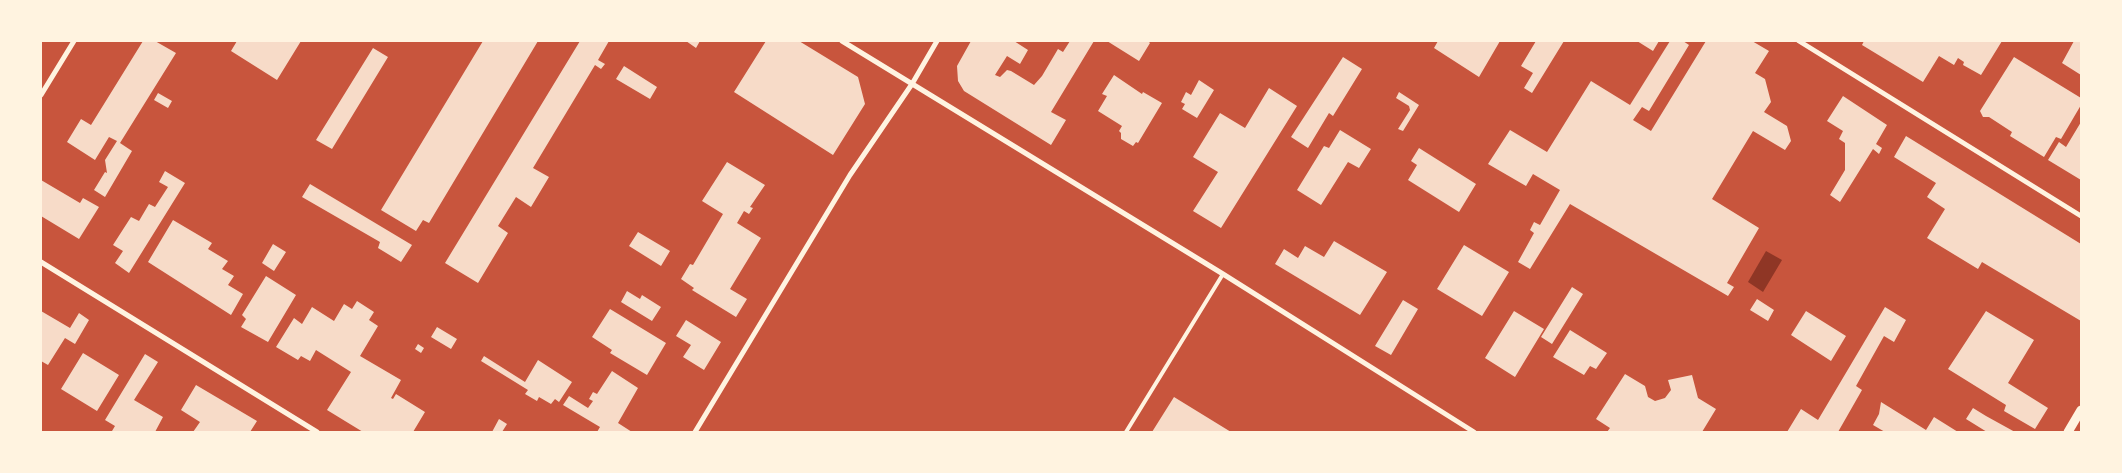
<!DOCTYPE html>
<style>
body{margin:0}
#map{position:relative;width:2122px;height:473px;overflow:hidden;background:#c8553d;font-family:Montserrat,sans-serif}
canvas{display:block}
.frame{position:absolute;inset:0;border:42px solid #fff3e0;pointer-events:none}
</style>
<div id="map">
<canvas width="2122" height="473"></canvas>
<div class="frame"></div>
</div>
<script>
const context = document.querySelector('canvas').getContext('2d');
context.lineJoin = 'round';
function fill(path, color) {
  context.fillStyle = color;
  context.fill(path, 'evenodd');
}
function toPath(rows) {
  const path = new Path2D();
  for (const r of rows) {
    path.moveTo(r[0], r[1]);
    for (let i = 2; i < r.length; i += 2) path.lineTo(r[i], r[i + 1]);
  }
  return path;
}
function stroke(path, color, width, dash) {
  context.strokeStyle = color;
  context.lineWidth = width;
  context.lineCap = dash ? 'butt' : 'round';
  context.setLineDash(dash || []);
  context.stroke(path);
}
const water = toPath([
 [1766,251,1782,260,1763,292,1748,282]
]);
const building = toPath([
 [143,41,155,41,176,53,120,143,132,151,105,197,94,190,105,172,107,173,105,160,117,141,109,137,95,160,67,142,81,119,91,125],
 [237,41,301,41,277,80,231,51],
 [483,41,538,41,429,223,423,220,416,231,381,210],
 [580,41,609,41,598,60,605,64,601,69,595,65,533,168,549,177,531,207,516,197,498,226,508,233,478,283,445,263],
 [686,41,700,41,696,48],
 [766,41,799,41,858,77,865,104,833,155,734,92],
 [971,41,1014,41,1028,50,1020,64,1007,56,995,75,1000,77,1007,70,1011,71,1034,85,1042,76,1058,49,1063,52,1070,41,1094,41,1051,112,1066,120,1051,145,964,91,958,81,957,66],
 [1107,41,1148,41,1150,43,1139,61],
 [1438,41,1500,41,1479,77,1434,48],
 [1536,41,1564,41,1532,93,1524,88,1533,73,1521,66],
 [1637,41,1659,41,1653,51],
 [1670,41,1683,41,1689,45,1649,111,1642,107,1633,120,1651,131,1706,41,1752,41,1769,51,1755,73,1765,79,1771,102,1764,112,1787,126,1791,141,1785,150,1753,131,1712,199,1759,228,1727,283,1734,287,1728,296,1570,204,1530,269,1518,262,1534,233,1530,230,1534,222,1540,225,1560,190,1533,174,1526,186,1488,164,1510,130,1547,152,1591,81,1630,105],
 [1864,41,2002,41,1981,75,1963,65,1964,62,1958,58,1954,65,1939,56,1923,82,1862,45],
 [2074,41,2081,41,2081,75,2062,63],
 [373,48,388,57,332,149,316,140],
 [1343,57,1362,69,1333,116,1329,113,1308,148,1291,137],
 [2014,57,2081,98,2081,105,2061,139,2056,137,2044,157,2010,136,2012,132,1989,117,1983,117,1980,111],
 [624,66,657,87,650,99,616,79],
 [1114,75,1142,94,1143,92,1162,103,1138,143,1136,142,1133,146,1121,139,1121,133,1119,131,1122,126,1098,111,1107,96,1102,94],
 [1199,80,1214,90,1197,118,1182,109,1185,104,1181,102,1186,92,1191,95],
 [1269,88,1297,106,1221,228,1193,211,1218,172,1193,157,1220,113,1245,128],
 [1399,92,1419,105,1403,131,1398,129,1410,110,1409,106,1396,98],
 [158,93,172,101,168,108,154,100],
 [1843,96,1887,125,1876,144,1882,148,1879,154,1873,149,1840,202,1830,195,1845,170,1845,143,1839,139,1843,131,1827,121],
 [2081,122,2081,180,2048,160,2059,142,2066,147],
 [1340,130,1371,149,1359,168,1348,162,1321,205,1297,190,1324,146,1329,148],
 [1906,136,2081,244,2081,321,1982,262,1978,269,1927,238,1945,209,1927,197,1936,183,1894,157],
 [1419,148,1476,184,1459,212,1408,180,1417,165,1411,161],
 [727,162,765,185,750,207,753,208,749,214,744,211,737,223,761,238,730,289,747,299,736,317,692,290,694,288,681,279,690,264,693,265,723,214,702,201],
 [165,171,185,183,129,273,115,263,123,251,113,245,131,217,139,221,149,204,155,207,168,187,159,182],
 [41,180,80,203,83,198,99,207,79,239,41,216],
 [310,184,412,245,401,262,378,248,380,242,302,197],
 [173,220,212,243,208,249,228,261,222,269,234,276,228,285,243,294,231,315,148,262],
 [638,232,670,251,661,266,629,246],
 [1334,241,1387,272,1360,315,1275,264,1284,249,1298,258,1305,246,1324,257],
 [273,244,286,252,274,271,262,263],
 [1464,245,1509,272,1482,316,1437,289],
 [266,276,296,295,268,342,241,327,246,319,242,315],
 [1572,287,1583,294,1552,344,1541,337],
 [627,291,640,299,642,295,661,307,652,321,621,302],
 [1757,299,1774,310,1768,321,1750,310],
 [1403,300,1418,309,1391,355,1375,346],
 [357,301,374,312,369,320,378,326,360,356,401,380,391,398,393,399,396,394,425,412,413,432,363,432,327,410,351,372,316,350,310,361,301,356,298,360,276,347,294,318,302,324,312,307,334,321,344,304,352,309],
 [1885,307,1906,320,1894,342,1884,336,1856,386,1862,390,1838,432,1787,432,1801,409,1818,420],
 [610,309,666,343,647,375,610,353,612,350,592,337],
 [41,311,70,328,79,313,89,320,75,344,65,338,48,365,41,361],
 [1514,311,1544,329,1515,377,1485,358],
 [1806,311,1846,336,1831,361,1791,335],
 [1986,311,2034,340,2008,383,2048,408,2035,429,2004,411,2006,405,1948,369],
 [686,320,721,342,704,370,683,357,691,345,676,336],
 [437,327,457,339,451,349,431,337],
 [1570,330,1607,353,1596,369,1590,366,1584,375,1553,357],
 [418,344,424,348,421,353,415,349],
 [83,353,119,375,97,411,61,389],
 [145,354,158,362,134,400,163,417,155,432,114,432,112,431,115,426,105,420],
 [484,356,525,382,538,360,572,382,559,402,555,399,551,404,539,397,537,401,525,394,528,390,481,361],
 [612,371,638,388,618,423,632,432,597,432,600,427,563,405,569,396,588,408,593,401,589,399,593,392,597,394],
 [1625,374,1645,386,1648,397,1655,401,1665,398,1671,390,1668,380,1692,375,1698,398,1716,409,1702,432,1607,432,1610,428,1596,419],
 [196,385,257,421,250,432,193,432,200,422,181,410],
 [1174,397,1231,432,1152,432],
 [1881,402,1926,430,1934,417,1958,432,1885,432,1873,425,1879,414],
 [1973,408,1986,416,2015,432,1987,432,1966,419],
 [499,419,507,424,502,432,492,432]
]);
const service = toPath([
 [1126,432,1223,274]
]);
const minor = toPath([
 [842,41,1223,274,1474,432],
 [1799,41,2081,216],
 [41,95,74,41],
 [41,262,317,432],
 [695,432,850,175,912,84,937,41]
]);
const tertiary = toPath([
 [2068,432,2081,410]
]);
fill(water, '#8f3625');
fill(building, '#f7dbc8');
stroke(service, '#fff3e0', 4);
stroke(minor, '#fff3e0', 5);
stroke(tertiary, '#fff3e0', 9);
</script>
